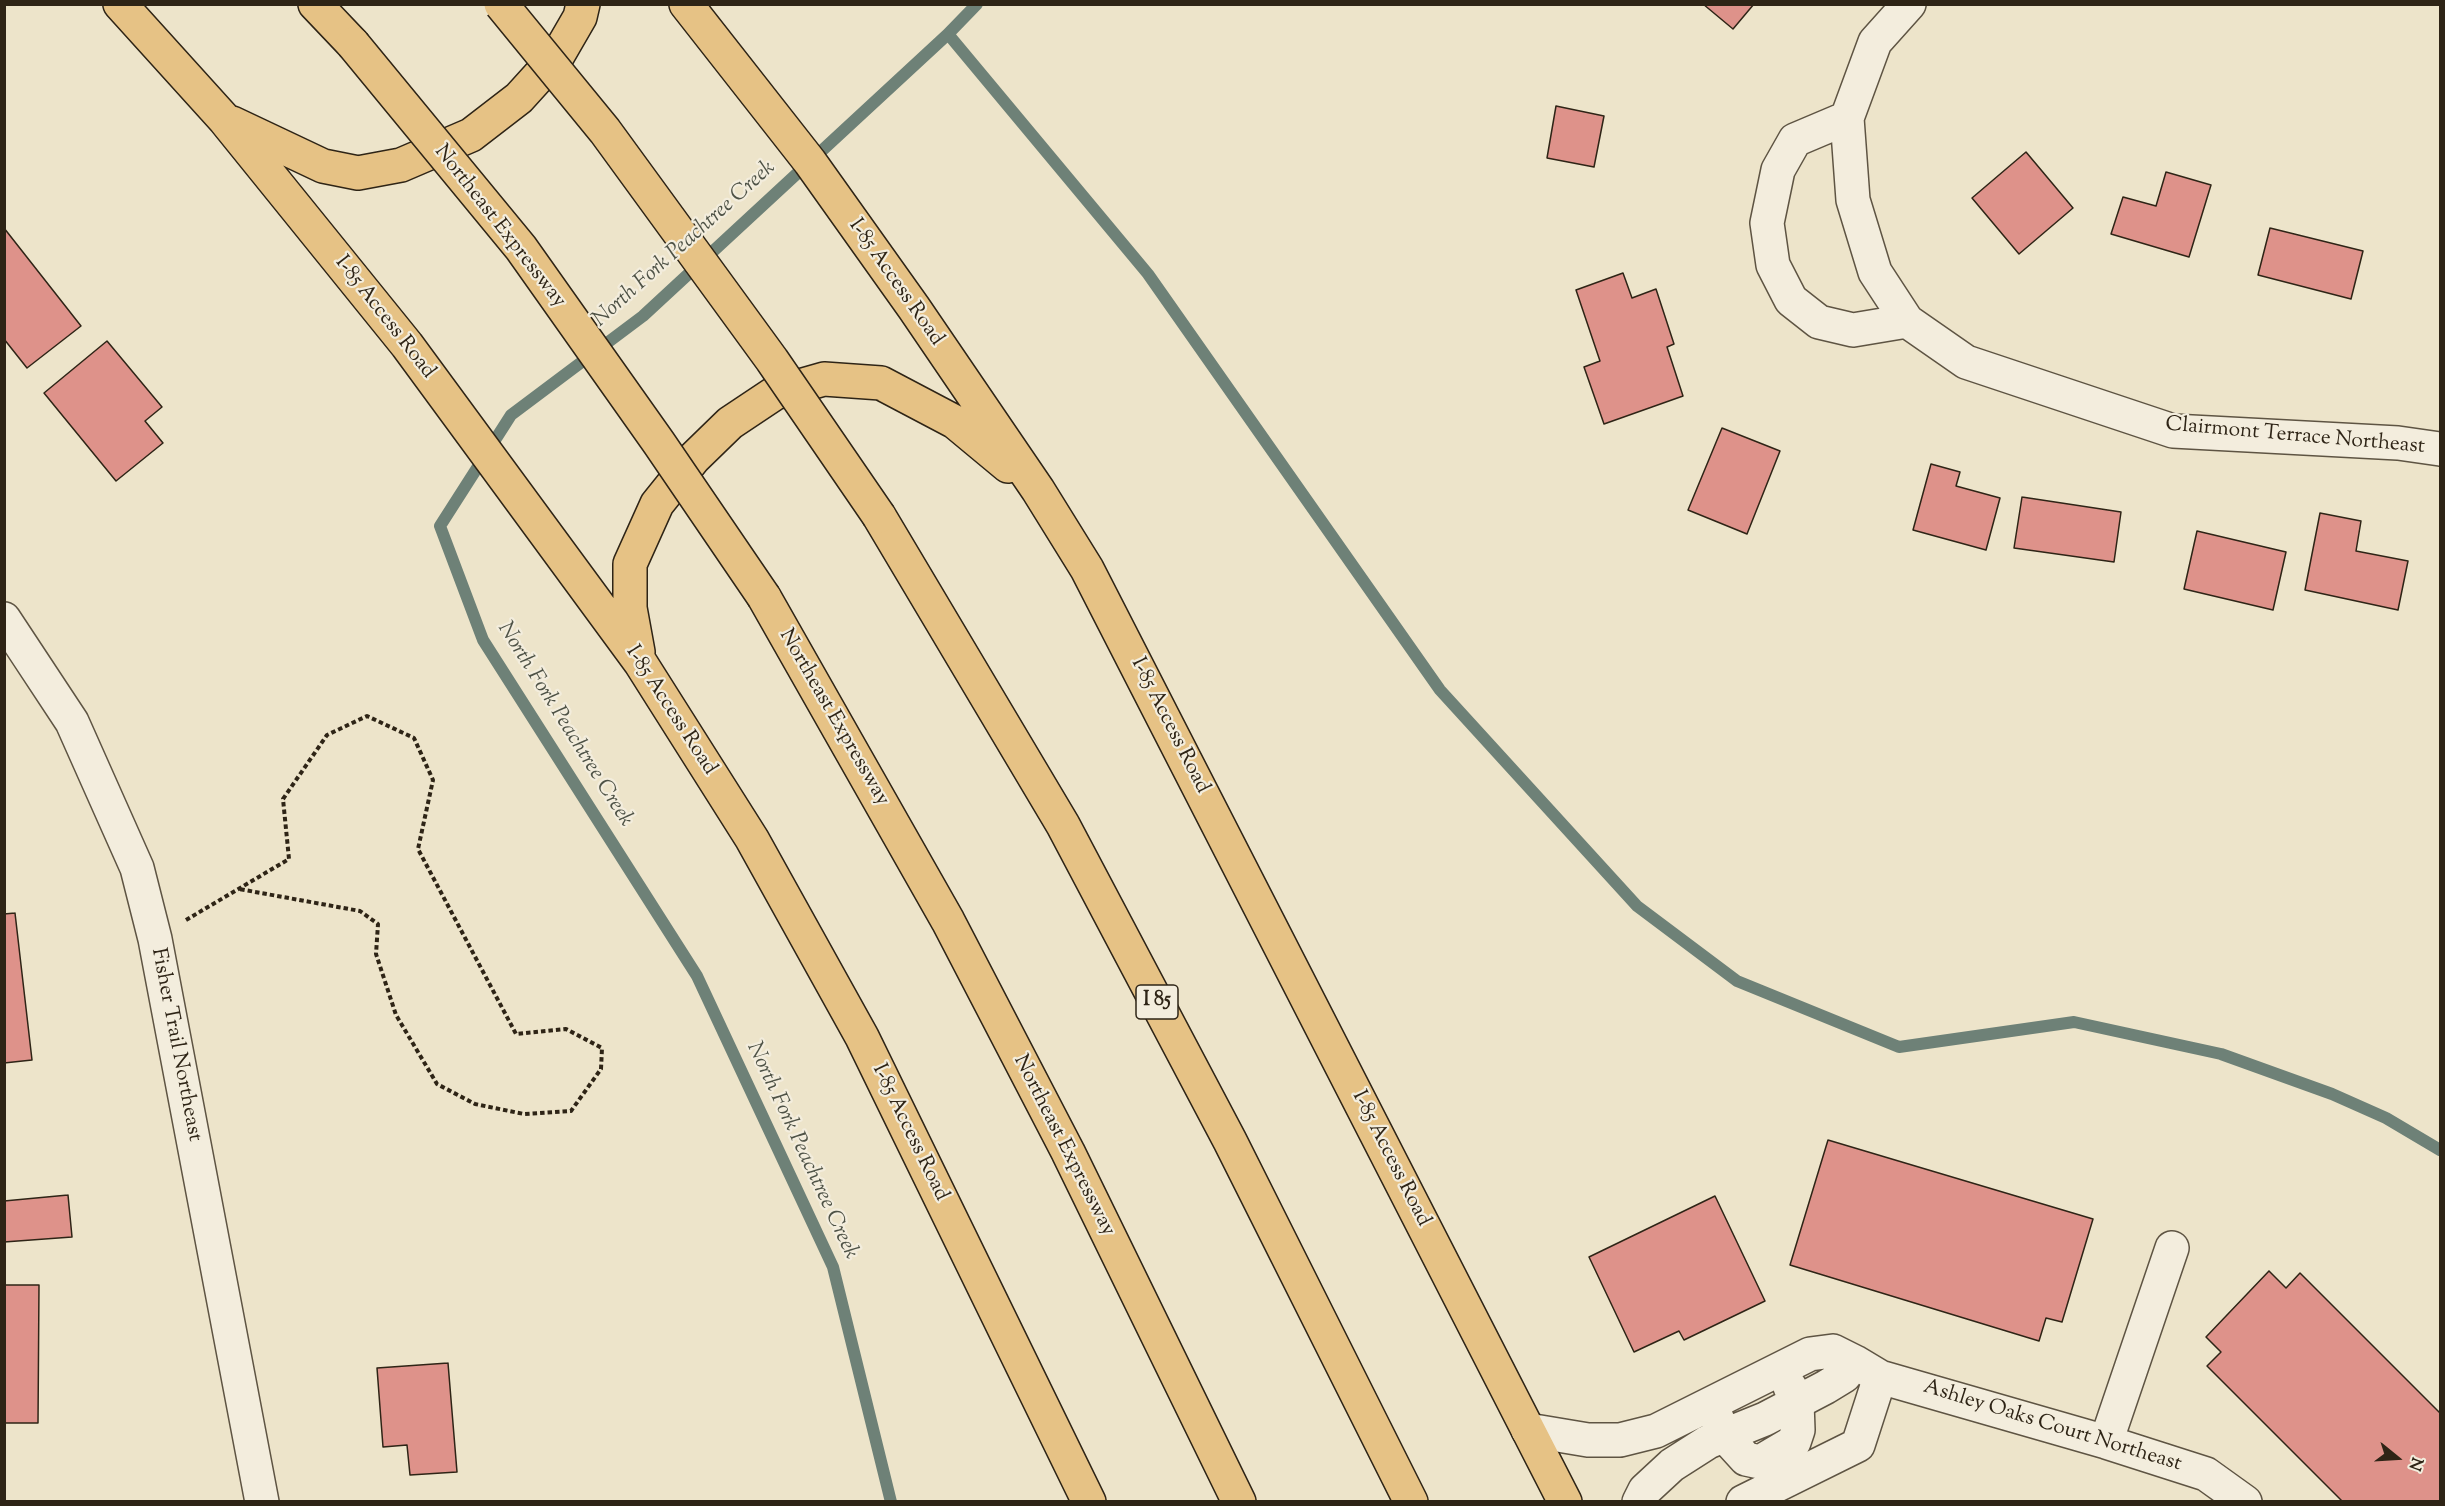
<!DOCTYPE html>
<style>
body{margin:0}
#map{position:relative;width:2445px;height:1506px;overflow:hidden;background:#ede4ca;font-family:"Sorts Mill Goudy",serif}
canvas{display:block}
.frame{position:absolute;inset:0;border:6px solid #2e2416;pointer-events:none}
.north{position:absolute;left:2367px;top:1428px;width:60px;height:60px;-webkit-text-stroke:4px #f3eddd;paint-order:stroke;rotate:108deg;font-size:16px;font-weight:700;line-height:24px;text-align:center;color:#2e2416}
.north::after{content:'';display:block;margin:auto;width:21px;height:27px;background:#2e2416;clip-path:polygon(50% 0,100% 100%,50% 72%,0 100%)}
</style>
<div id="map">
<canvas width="2445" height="1506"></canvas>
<div class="frame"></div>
<div class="north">N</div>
</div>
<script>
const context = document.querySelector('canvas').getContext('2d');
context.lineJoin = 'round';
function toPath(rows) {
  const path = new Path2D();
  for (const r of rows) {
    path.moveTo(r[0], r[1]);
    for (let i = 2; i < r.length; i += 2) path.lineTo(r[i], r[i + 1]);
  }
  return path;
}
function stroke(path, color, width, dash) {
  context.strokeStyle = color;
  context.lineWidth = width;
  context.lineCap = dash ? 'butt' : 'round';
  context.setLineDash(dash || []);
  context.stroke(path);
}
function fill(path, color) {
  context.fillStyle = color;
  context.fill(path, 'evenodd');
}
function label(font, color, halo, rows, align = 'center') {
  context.font = font + ' "Sorts Mill Goudy",serif';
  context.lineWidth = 4.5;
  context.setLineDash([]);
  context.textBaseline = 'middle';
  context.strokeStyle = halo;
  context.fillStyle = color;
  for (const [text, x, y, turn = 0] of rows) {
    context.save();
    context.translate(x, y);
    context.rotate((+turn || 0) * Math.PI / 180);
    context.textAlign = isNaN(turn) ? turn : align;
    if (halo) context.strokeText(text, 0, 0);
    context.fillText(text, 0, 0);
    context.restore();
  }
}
const stream = toPath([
 [948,34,1148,274,1440,690,1637,906,1737,981,1899,1047,2074,1022,2221,1054,2332,1094,2386,1118,2440,1150],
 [891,1502,833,1267,697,976,483,640,440,526,511,415,643,316,948,34,977,4]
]);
const building = toPath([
 [1703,4,1754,4,1733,29,1703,4],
 [1556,106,1604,116,1594,167,1547,158,1556,106],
 [2026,152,2073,208,2019,254,1972,198,2026,152],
 [2166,172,2211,185,2189,257,2111,234,2123,197,2156,206,2166,172],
 [4,228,81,326,27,368,4,339,4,228],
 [2270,228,2363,251,2351,299,2258,275,2270,228],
 [1623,273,1632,298,1656,289,1674,344,1667,347,1683,396,1604,424,1584,367,1600,361,1576,290,1623,273],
 [107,341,162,407,145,421,163,443,116,481,44,393,107,341],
 [1722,428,1780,451,1747,534,1688,510,1722,428],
 [1931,464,1960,472,1956,486,2000,498,1986,550,1913,530,1931,464],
 [2022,497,2121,512,2114,562,2014,548,2022,497],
 [2320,513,2361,521,2356,551,2408,561,2398,610,2305,590,2320,513],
 [2197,531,2286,552,2273,610,2184,589,2197,531],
 [15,913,32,1060,4,1063,4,914,15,913],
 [1828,1140,2093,1219,2062,1322,2046,1318,2039,1341,1790,1265,1828,1140],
 [68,1195,72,1237,4,1242,4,1201,68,1195],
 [1715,1196,1765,1301,1684,1340,1679,1331,1634,1352,1589,1257,1715,1196],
 [2269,1271,2286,1288,2300,1273,2440,1413,2440,1502,2343,1502,2207,1366,2221,1352,2206,1337,2269,1271],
 [4,1285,39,1285,38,1423,4,1423,4,1285],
 [448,1363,457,1472,410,1475,407,1445,383,1447,377,1368,448,1363]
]);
const path = toPath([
 [186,920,289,859,283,799,327,735,367,716,414,738,433,780,418,849,516,1034,566,1029,602,1048,601,1069,571,1111,524,1114,475,1104,437,1084,396,1015,376,954,378,924,360,911,239,889]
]);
const minor = toPath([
 [1909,4,1875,42,1847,118,1853,200,1875,272,1907,321,1966,362,2173,431,2398,443,2440,449],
 [1847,118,1795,140,1778,170,1767,223,1773,265,1791,300,1819,322,1853,330,1907,321],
 [4,619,72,722,137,868,155,939,262,1502],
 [1716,1416,1725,1436,1746,1459,1760,1462,1794,1442,1798,1430,1797,1402,1790,1387],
 [1528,1430,1588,1440,1620,1440,1656,1431,1810,1354,1833,1351,1855,1362,1880,1377,2106,1442,2206,1474,2245,1502],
 [2106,1442,2172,1248],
 [1639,1502,1645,1490,1672,1465,1708,1442,1765,1419,1826,1387,1844,1376,1855,1362],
 [1743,1502,1858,1445,1880,1377]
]);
const major = toPath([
 [120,4,225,120,407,345,640,662,752,839,862,1037,1089,1502],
 [686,4,810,162,914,308,1038,490,1087,569,1565,1502],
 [232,123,323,166,358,173,401,165,471,135,519,98,558,55,580,17,583,4],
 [638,652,630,608,630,564,657,504,694,458,730,423,775,393,824,379,881,383,955,422,1008,466]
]);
const highway = toPath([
 [315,4,353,44],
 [879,516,1063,825,1230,1141,1411,1502],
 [764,597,948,921,1068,1152,1239,1502]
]);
const highwayBridge = toPath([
 [501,4,605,131,772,360,879,516],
 [353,44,521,248,659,443,764,597]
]);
const shields = [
 [1157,1002,42]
];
const shieldNames = [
 ["I 85",1157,1002]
];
const streetNames = [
 ["Northeast Expressway",499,227,52],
 ["I-85 Access Road",895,283,55],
 ["I-85 Access Road",384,318,52],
 ["Clairmont Terrace Northeast",2295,437,5],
 ["I-85 Access Road",670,711,57],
 ["Northeast Expressway",833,718,60],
 ["I-85 Access Road",1169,726,63],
 ["Fisher Trail Northeast",175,1045,79],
 ["I-85 Access Road",909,1133,64],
 ["Northeast Expressway",1063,1146,63],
 ["I-85 Access Road",1390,1159,63],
 ["Ashley Oaks Court Northeast",2052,1427,17]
];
const waterNames = [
 ["North Fork Peachtree Creek",685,245,-42],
 ["North Fork Peachtree Creek",564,725,58],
 ["North Fork Peachtree Creek",801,1151,65]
];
stroke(stream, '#6e8177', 12);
fill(building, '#de928a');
stroke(building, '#2e2416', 1.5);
stroke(minor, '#5e5443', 36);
stroke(major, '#2e2416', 36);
stroke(highway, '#2e2416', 36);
stroke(path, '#2e2416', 4, [4.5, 3]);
stroke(minor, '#f3eddd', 33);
stroke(major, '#e6c285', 33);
stroke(highway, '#e6c285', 33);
stroke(highwayBridge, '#2e2416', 36, []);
stroke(highwayBridge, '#e6c285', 33);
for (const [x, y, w] of shields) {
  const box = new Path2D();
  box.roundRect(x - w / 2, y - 17, w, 34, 4.5);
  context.fillStyle = '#f3eddd';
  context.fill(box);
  stroke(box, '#2e2416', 1.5);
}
label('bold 20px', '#2e2416', null, shieldNames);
label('21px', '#2e2416', '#f3eddd', streetNames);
label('italic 22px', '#4e5246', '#f3eddd', waterNames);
</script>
